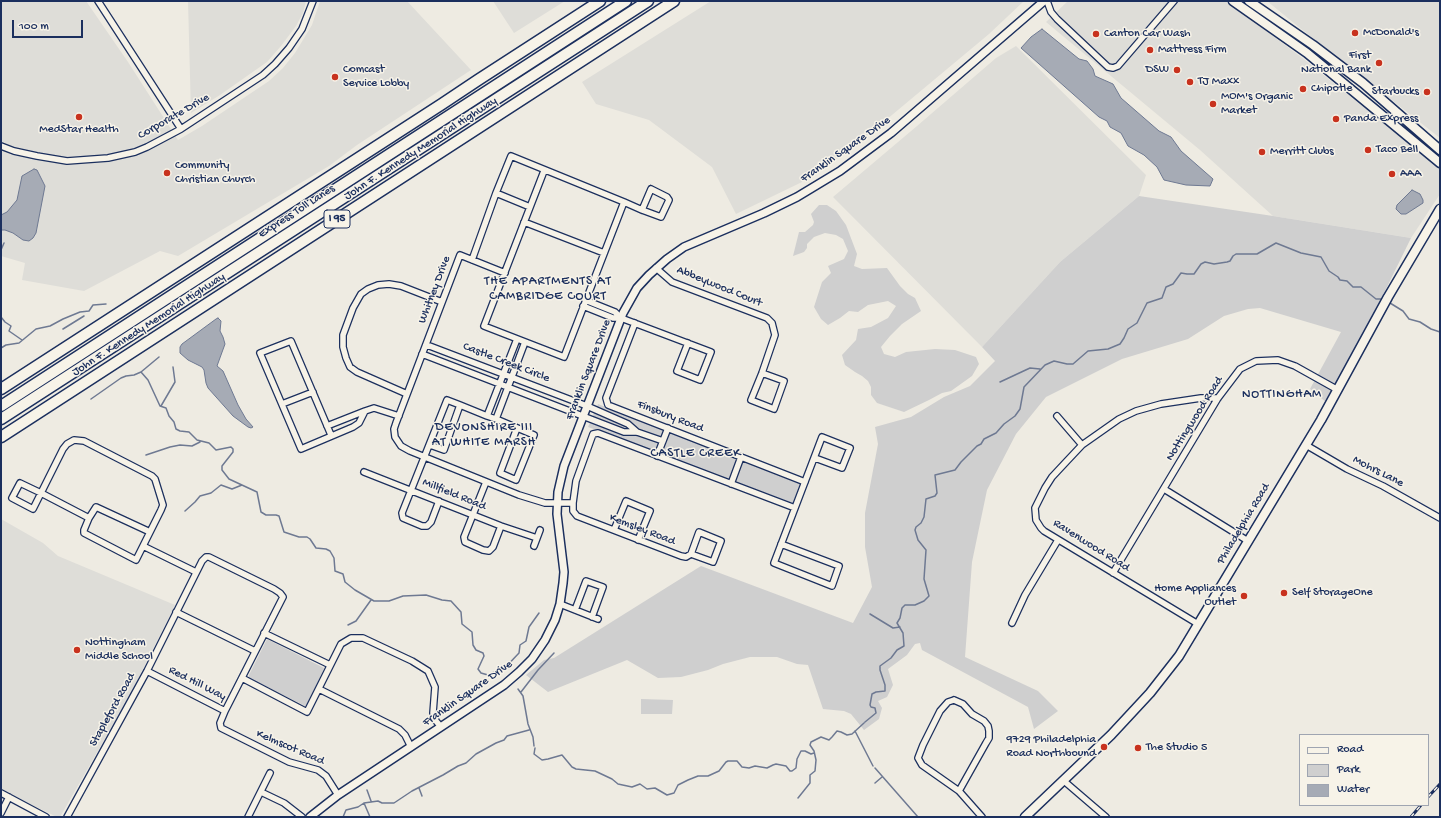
<!DOCTYPE html>
<style>
body{margin:0}
#map{position:relative;width:1441px;height:818px;overflow:hidden;background:#eeebe2;font-family:"Gochi Hand",sans-serif}
canvas{display:block}
.frame{position:absolute;inset:0;border:2px solid #1b2f5e;pointer-events:none}
.legend{position:absolute;left:1299px;top:734px;width:130px;height:72px;box-sizing:border-box;background:#f7f3e8;border:1px solid #9fa5b1;margin:0;padding:5px 7px;list-style:none;font-size:12px;color:#1b2f5e}
.legend li{display:flex;align-items:center;gap:8px;height:20px}
.legend b{width:20px;border:1px solid #9fa5b1}
.scale{position:absolute;left:12px;top:20px;width:71px;height:18px;box-sizing:border-box;border:2px solid #1b2f5e;border-top:0;padding-left:5px;font-size:12px;line-height:14px;white-space:nowrap;color:#1b2f5e;-webkit-text-stroke:3px #f7f3e8;paint-order:stroke}
</style>
<div id="map">
<canvas width="1441" height="818"></canvas>
<div class="frame"></div>
<ul class="legend">
<li><b style="height:5px;background:#f7f3e8"></b>Road</li>
<li><b style="height:11px;background:#cfcfcf"></b>Park</li>
<li><b style="height:11px;background:#a6abb5"></b>Water</li>
</ul>
<div class="scale">100 m</div>
</div>
<script>
const context = document.querySelector('canvas').getContext('2d');
context.lineJoin = 'round';
function fill(path, color) {
  context.fillStyle = color;
  context.fill(path, 'evenodd');
}
function toPath(rows) {
  const path = new Path2D();
  for (const r of rows) {
    path.moveTo(r[0], r[1]);
    for (let i = 2; i < r.length; i += 2) path.lineTo(r[i], r[i + 1]);
  }
  return path;
}
function stroke(path, color, width, dash) {
  context.strokeStyle = color;
  context.lineWidth = width;
  context.lineCap = dash ? 'butt' : 'round';
  context.setLineDash(dash || []);
  context.stroke(path);
}
function label(font, color, halo, rows, align = 'center') {
  context.font = font + ' "Gochi Hand",sans-serif';
  context.lineWidth = 3;
  context.setLineDash([]);
  context.textBaseline = 'middle';
  context.strokeStyle = halo;
  context.fillStyle = color;
  for (const [text, x, y, turn = 0] of rows) {
    context.save();
    context.translate(x, y);
    context.rotate((+turn || 0) * Math.PI / 180);
    context.textAlign = isNaN(turn) ? turn : align;
    if (halo) context.strokeText(text, 0, 0);
    context.fillText(text, 0, 0);
    context.restore();
  }
}
const built = toPath([
 [1,1,86,1,128,62,178,140,202,126,269,81,283,68,295,53,312,25,320,1,407,1,471,70,357,145,329,166,178,256,160,251,84,291,22,280,25,263,1,256],
 [188,1,306,1,303,13,296,26,281,46,267,62,220,95,191,113],
 [493,1,565,1,514,33],
 [711,1,1024,1,989,34,850,150,802,182,736,214,712,167,649,120,596,104,582,82],
 [1068,1,1226,1,1301,57,1440,168,1440,194,1411,238,1273,216,1200,150,1046,22],
 [1267,1,1440,1,1440,138,1300,28],
 [1016,46,1146,175,1139,196,1060,262,982,347,833,197,917,126,996,58],
 [1,519,43,543,58,556,175,605,130,695,60,817,57,817,1,790]
]);
const green = toPath([
 [1139,196,1273,216,1411,238,1385,291,1326,402,1310,389,1341,332,1260,308,1248,309,1224,316,1188,339,1122,359,1046,397,1016,434,987,490,972,562,965,657,1038,691,1058,711,1034,729,1028,707,922,650,920,643,915,644,907,655,888,669,893,685,887,697,878,701,882,708,879,719,864,730,851,714,844,711,823,709,808,665,797,664,777,657,750,657,723,664,708,670,681,677,658,678,627,660,548,692,526,675,544,660,554,658,701,566,853,623,872,587,865,547,865,513,878,444,875,427,911,417,944,397,970,386,995,361,982,347,1060,262],
 [819,205,827,205,836,211,846,225,857,254,854,266,862,269,887,268,900,286,908,294,915,298,921,311,902,324,890,336,881,347,884,354,895,357,906,352,935,349,955,350,976,357,979,364,972,376,951,391,942,393,929,400,904,412,877,403,871,395,871,387,868,381,862,376,855,372,845,365,842,355,856,340,858,329,871,327,888,318,896,306,888,301,868,305,858,312,849,311,840,318,828,325,821,319,814,307,822,282,831,273,828,266,844,259,848,251,843,239,836,235,825,233,814,237,807,244,807,248,804,252,793,256,799,232,805,232,813,225,814,222,811,214],
 [598,404,800,484,793,503,588,427],
 [267,639,324,668,308,704,305,706,249,678,249,675],
 [641,699,673,700,672,714,641,714]
]);
const water = toPath([
 [1042,29,1079,59,1087,61,1093,69,1095,76,1113,84,1121,98,1159,131,1171,137,1181,151,1213,179,1210,186,1186,185,1164,180,1157,167,1144,155,1128,146,1121,133,1110,127,1107,121,1099,117,1021,48,1031,37,1042,29],
 [34,169,37,170,45,186,36,233,33,238,29,241,23,240,13,233,5,230,1,230,1,215,7,212,17,200,22,176,34,169],
 [1412,190,1420,194,1423,200,1423,203,1406,214,1401,214,1396,209,1397,205,1412,190],
 [218,318,221,321,220,331,223,337,225,344,217,366,223,371,238,405,246,419,253,427,251,428,248,427,233,416,208,388,206,383,204,370,202,367,188,360,180,353,180,347,182,344,216,319,218,318]
]);
const stream = toPath([
 [1,250,4,243],
 [1390,303,1403,311,1409,319,1420,322,1431,329,1440,332],
 [1,317,5,322,11,326,9,331,22,340],
 [63,329,84,316],
 [1,348,6,345,19,343,36,329,50,326,63,319,80,312,89,311,93,305,106,304],
 [141,372,148,380,160,406,166,408,169,416,174,422,176,429,180,431,189,432,197,440,209,443,216,450,231,447,233,449,233,452,222,466,222,470,229,479,257,492,261,512,266,515,276,515,279,516,284,532,299,537,307,537,310,539,316,548,326,549,330,551,334,558,335,571,343,574,345,582,355,590,374,601,389,601,403,596,426,595,442,600,451,601,461,612,462,624,472,632,473,645,476,650,483,653,484,656,478,669,481,673,488,675,494,672,501,672,519,653,520,645,526,641,529,627,539,613],
 [1000,382,1030,368,1040,369],
 [91,399,121,378,126,376,134,375,141,372,159,357],
 [161,406,175,382,173,367],
 [146,455,170,447,180,445,192,446,200,442],
 [185,511,195,502,200,496,211,493,221,485,232,489,242,485],
 [870,614,893,628,900,627],
 [348,625,356,621,371,600],
 [518,689,523,696,528,724,533,737,534,746],
 [521,692,538,670,554,653],
 [865,722,876,713,875,708,871,707,870,705,872,694,876,692,885,691,885,685,880,670,880,666,891,658,897,650,904,646,903,633,897,623,900,618,902,608,905,605,915,605,924,601,929,596,924,579,926,550,918,540,915,530,916,527,921,523,924,517,926,499,935,496,937,493,935,475,955,470,961,462,977,446,981,444,984,439,996,433,1004,424,1015,416,1020,409,1024,387,1045,365,1054,361,1067,364,1073,364,1088,351,1108,349,1120,344,1124,338,1128,329,1137,323,1147,303,1162,298,1166,287,1173,284,1181,273,1187,274,1194,274,1201,264,1205,262,1214,264,1227,262,1230,261,1233,256,1236,254,1257,254,1276,243,1301,253,1321,257,1329,271,1338,277,1340,280,1347,281,1353,287,1361,287,1376,299,1383,299],
 [855,731,873,766],
 [535,748,534,754,542,760,548,759,562,755,572,767,576,769,595,771,612,779,618,784,632,787,640,784,647,789,655,788,667,795,674,793,678,785,688,780,698,776,708,776,719,771,726,762,728,761,737,761,742,767,749,768,755,766,767,768,773,765,776,764,786,766,790,771,792,771,796,768,797,759,801,751,805,751,811,754,814,753],
 [875,768,918,817],
 [875,783,882,777],
 [419,788,422,796],
 [367,790,371,801],
 [798,798,810,783,810,775,815,771,816,760,814,751,810,745,811,742,821,737,829,740,832,737,837,731,841,732,847,735,852,734,864,723],
 [364,803,370,817],
 [343,817,346,810,358,807,364,803,378,801,382,803,394,803,412,791,443,775,458,766,466,763,476,754,496,743,504,740,507,736,529,730]
]);
const minor = toPath([
 [98,1,181,129],
 [1047,1,1051,12,1057,19,1108,67,1113,68,1118,66,1174,1],
 [1,146,14,151,37,156,67,161,108,158,135,152,147,147,181,129,263,75,275,64,289,48,302,29,313,1],
 [651,189,667,197,669,200,661,217,642,210,651,189],
 [624,202,642,210],
 [530,207,496,193,511,156,624,202,564,357,484,326,544,171],
 [524,222,604,253],
 [472,260,496,193],
 [656,268,672,282,767,318,772,323,775,335,762,373,751,400,774,409,784,381,762,373],
 [505,273,460,255,396,423,394,429,395,437,401,446,410,451,519,495,545,503,573,503],
 [585,300,615,312,621,318],
 [583,306,613,318,621,318,711,352,700,380,677,371,688,343],
 [635,323,606,398,608,405,805,482],
 [427,345,587,406,628,424,637,432],
 [422,354,624,432,637,432,663,441],
 [407,394,357,372,350,367,346,358,343,347,343,335,353,308,361,294,368,289,378,285,389,284,401,286,442,302],
 [282,404,313,392],
 [487,416,517,339],
 [1057,416,1082,445],
 [496,419,525,342],
 [327,426,365,411],
 [331,435,291,341,260,353,301,449,353,427,359,423,365,411,374,408,399,416],
 [430,445,444,450,460,405],
 [1306,445,1347,469,1383,486,1440,518],
 [657,456,668,428],
 [364,472,501,526,537,538],
 [486,482,464,537,465,542,483,550,489,551,493,547,501,526],
 [731,484,741,457],
 [1164,489,1248,541],
 [439,501,431,522,427,526,422,526,403,518,402,513,447,400,460,405,487,416,496,419,534,435,516,480,500,473,517,428],
 [89,518,41,493,20,483,12,498,33,509,63,449,67,444,74,440,84,441,152,476,155,479,163,505,161,510,136,560,84,533,84,530,89,518,96,507,150,532],
 [614,530,626,501,650,511,638,540],
 [781,544,839,566,832,586,774,563,822,437,850,448,842,468,815,458],
 [143,546,196,572],
 [534,546,540,530],
 [691,554,699,532,721,541,713,562,691,554,686,557,681,556,577,516,573,511,573,503,576,481,593,434,598,433,795,508],
 [1113,573,1218,398,1240,369,1256,361,1278,360,1295,366,1338,390],
 [560,604,598,619],
 [575,610,586,581,603,587,592,617],
 [176,612,255,651],
 [1012,623,1025,595,1058,540],
 [1198,624,1044,531,1041,528,1036,520,1035,508,1045,488,1052,477,1066,462,1082,445,1119,419,1136,411,1161,404,1201,398,1218,398],
 [264,633,330,665],
 [147,671,225,711],
 [242,678,307,712,341,644,351,638,363,638,412,661,428,671,435,687,433,713,436,721,441,727],
 [319,689,399,729,405,735,411,747],
 [954,700,963,704,972,714,984,721,988,726,989,731,989,738,986,743,959,791,922,765,918,758,923,745,940,711,948,702,954,700],
 [1064,781,1106,817],
 [959,791,982,817],
 [261,792,284,803,302,817],
 [1,793,46,817],
 [1,813,9,797],
 [67,817,147,671,202,561,206,557,209,557,274,589,280,593,283,597,225,711,220,723,221,728,289,762,318,770,326,776,338,795],
 [248,817,270,773]
]);
const tertiary = toPath([
 [310,817,338,795,504,685,519,672,532,659,545,640,555,620,560,604,563,583,564,572,557,514,558,492,564,466,623,313,637,288,649,275,667,259,684,247,764,213,797,197,840,171,891,133,1044,1]
]);
const secondary = toPath([
 [1233,1,1307,53,1440,163],
 [1249,1,1313,45,1363,83,1440,150],
 [1025,817,1111,735,1150,693,1179,656,1321,420,1388,297,1440,209]
]);
const motorway = toPath([
 [1,389,442,104,478,80,600,1],
 [1,406,626,1],
 [1,419,648,1],
 [1,437,674,1]
]);
const rail = toPath([
 [1428,797,1440,784],
 [1411,817,1421,805]
]);
const markers = [
 [1355,33,4,"#c8321e"],
 [1096,34,4,"#c8321e"],
 [1150,50,4,"#c8321e"],
 [1379,63,4,"#c8321e"],
 [1177,70,4,"#c8321e"],
 [335,77,4,"#c8321e"],
 [1190,82,4,"#c8321e"],
 [1303,89,4,"#c8321e"],
 [1427,92,4,"#c8321e"],
 [1213,104,4,"#c8321e"],
 [79,117,4,"#c8321e"],
 [1336,119,4,"#c8321e"],
 [1368,150,4,"#c8321e"],
 [1262,152,4,"#c8321e"],
 [167,173,4,"#c8321e"],
 [1392,174,4,"#c8321e"],
 [1284,593,4,"#c8321e"],
 [1244,596,4,"#c8321e"],
 [77,650,4,"#c8321e"],
 [1104,747,4,"#c8321e"],
 [1138,748,4,"#c8321e"]
];
const shields = [
 [337,219,26]
];
const shieldNames = [
 ["I 95",337,219]
];
const poiNames = [
 ["McDonald's",1363,33],
 ["Canton Car Wash",1104,34],
 ["Mattress Firm",1158,50],
 ["First",1371,56,"right"],
 ["National Bank",1371,70,"right"],
 ["Comcast",343,70],
 ["Service Lobby",343,84],
 ["DSW",1169,70,"right"],
 ["TJ Maxx",1198,82],
 ["Chipotle",1311,89],
 ["Starbucks",1419,92,"right"],
 ["MOM's Organic",1221,97],
 ["Market",1221,111],
 ["Panda Express",1344,119],
 ["MedStar Health",79,130,"center"],
 ["Taco Bell",1376,150],
 ["Merritt Clubs",1270,152],
 ["Community",175,166],
 ["Christian Church",175,180],
 ["AAA",1400,174],
 ["Home Appliances",1236,589,"right"],
 ["Outlet",1236,603,"right"],
 ["Self StorageOne",1292,593],
 ["Nottingham",85,643],
 ["Middle School",85,657],
 ["9729 Philadelphia",1096,740,"right"],
 ["Road Northbound",1096,754,"right"],
 ["The Studio 5",1146,748]
];
const streetNames = [
 ["Corporate Drive",174,117,-30],
 ["John F. Kennedy Memorial Highway",421,149,-33],
 ["Franklin Square Drive",846,150,-35],
 ["Express Toll Lanes",297,212,-33],
 ["Abbeywood Court",719,287,22],
 ["Whitney Drive",435,290,-69],
 ["John F. Kennedy Memorial Highway",149,325,-33],
 ["Castle Creek Circle",506,363,21],
 ["Franklin Square Drive",589,370,-69],
 ["Finsbury Road",670,417,21],
 ["Nottingwood Road",1195,419,-58],
 ["Mohrs Lane",1378,472,27],
 ["Millfield Road",454,495,22],
 ["Philadelphia Road",1244,524,-59],
 ["Kemsley Road",642,530,21],
 ["Ravenwood Road",1091,546,32],
 ["Red Hill Way",197,684,27],
 ["Franklin Square Drive",468,694,-35],
 ["Stapleford Road",113,710,-61],
 ["Kelmscot Road",290,748,23]
];
const neighbourhoodNames = [
 ["THE APARTMENTS AT",548,282],
 ["CAMBRIDGE COURT",548,297],
 ["NOTTINGHAM",1282,395],
 ["DEVONSHIRE III",484,428],
 ["AT WHITE MARSH",484,443],
 ["CASTLE CREEK",696,454]
];
fill(built, '#deddd8');
fill(green, '#cfcfcf');
fill(water, '#a6abb5');
stroke(water, '#6e7992', 1);
stroke(stream, '#6e7992', 1.5);
stroke(minor, '#1b2f5e', 8);
stroke(tertiary, '#1b2f5e', 10);
stroke(secondary, '#1b2f5e', 11);
stroke(motorway, '#1b2f5e', 13);
stroke(minor, '#f7f3e8', 5.5);
stroke(tertiary, '#f7f3e8', 7);
stroke(secondary, '#f7f3e8', 8);
stroke(motorway, '#f7f3e8', 10);
stroke(rail, '#1b2f5e', 3);
stroke(rail, '#f7f3e8', 1.5, [4.5]);
for (const [x, y, r, color] of markers) {
  const dot = new Path2D();
  dot.arc(x, y, r, 0, 2 * Math.PI);
  context.fillStyle = color;
  context.fill(dot);
  stroke(dot, '#f7f3e8', 1.5);
}
for (const [x, y, w] of shields) {
  const box = new Path2D();
  box.roundRect(x - w / 2, y - 9, w, 18, 3);
  context.fillStyle = '#f7f3e8';
  context.fill(box);
  stroke(box, '#1b2f5e', 1);
}
label('bold 11px', '#1b2f5e', null, shieldNames);
label('12px', '#1b2f5e', '#f7f3e8', poiNames, 'left');
label('12px', '#1b2f5e', '#f7f3e8', streetNames);
context.letterSpacing = '1px';
label('13px', '#1b2f5e', '#f7f3e8', neighbourhoodNames);
context.letterSpacing = '0px';
</script>
